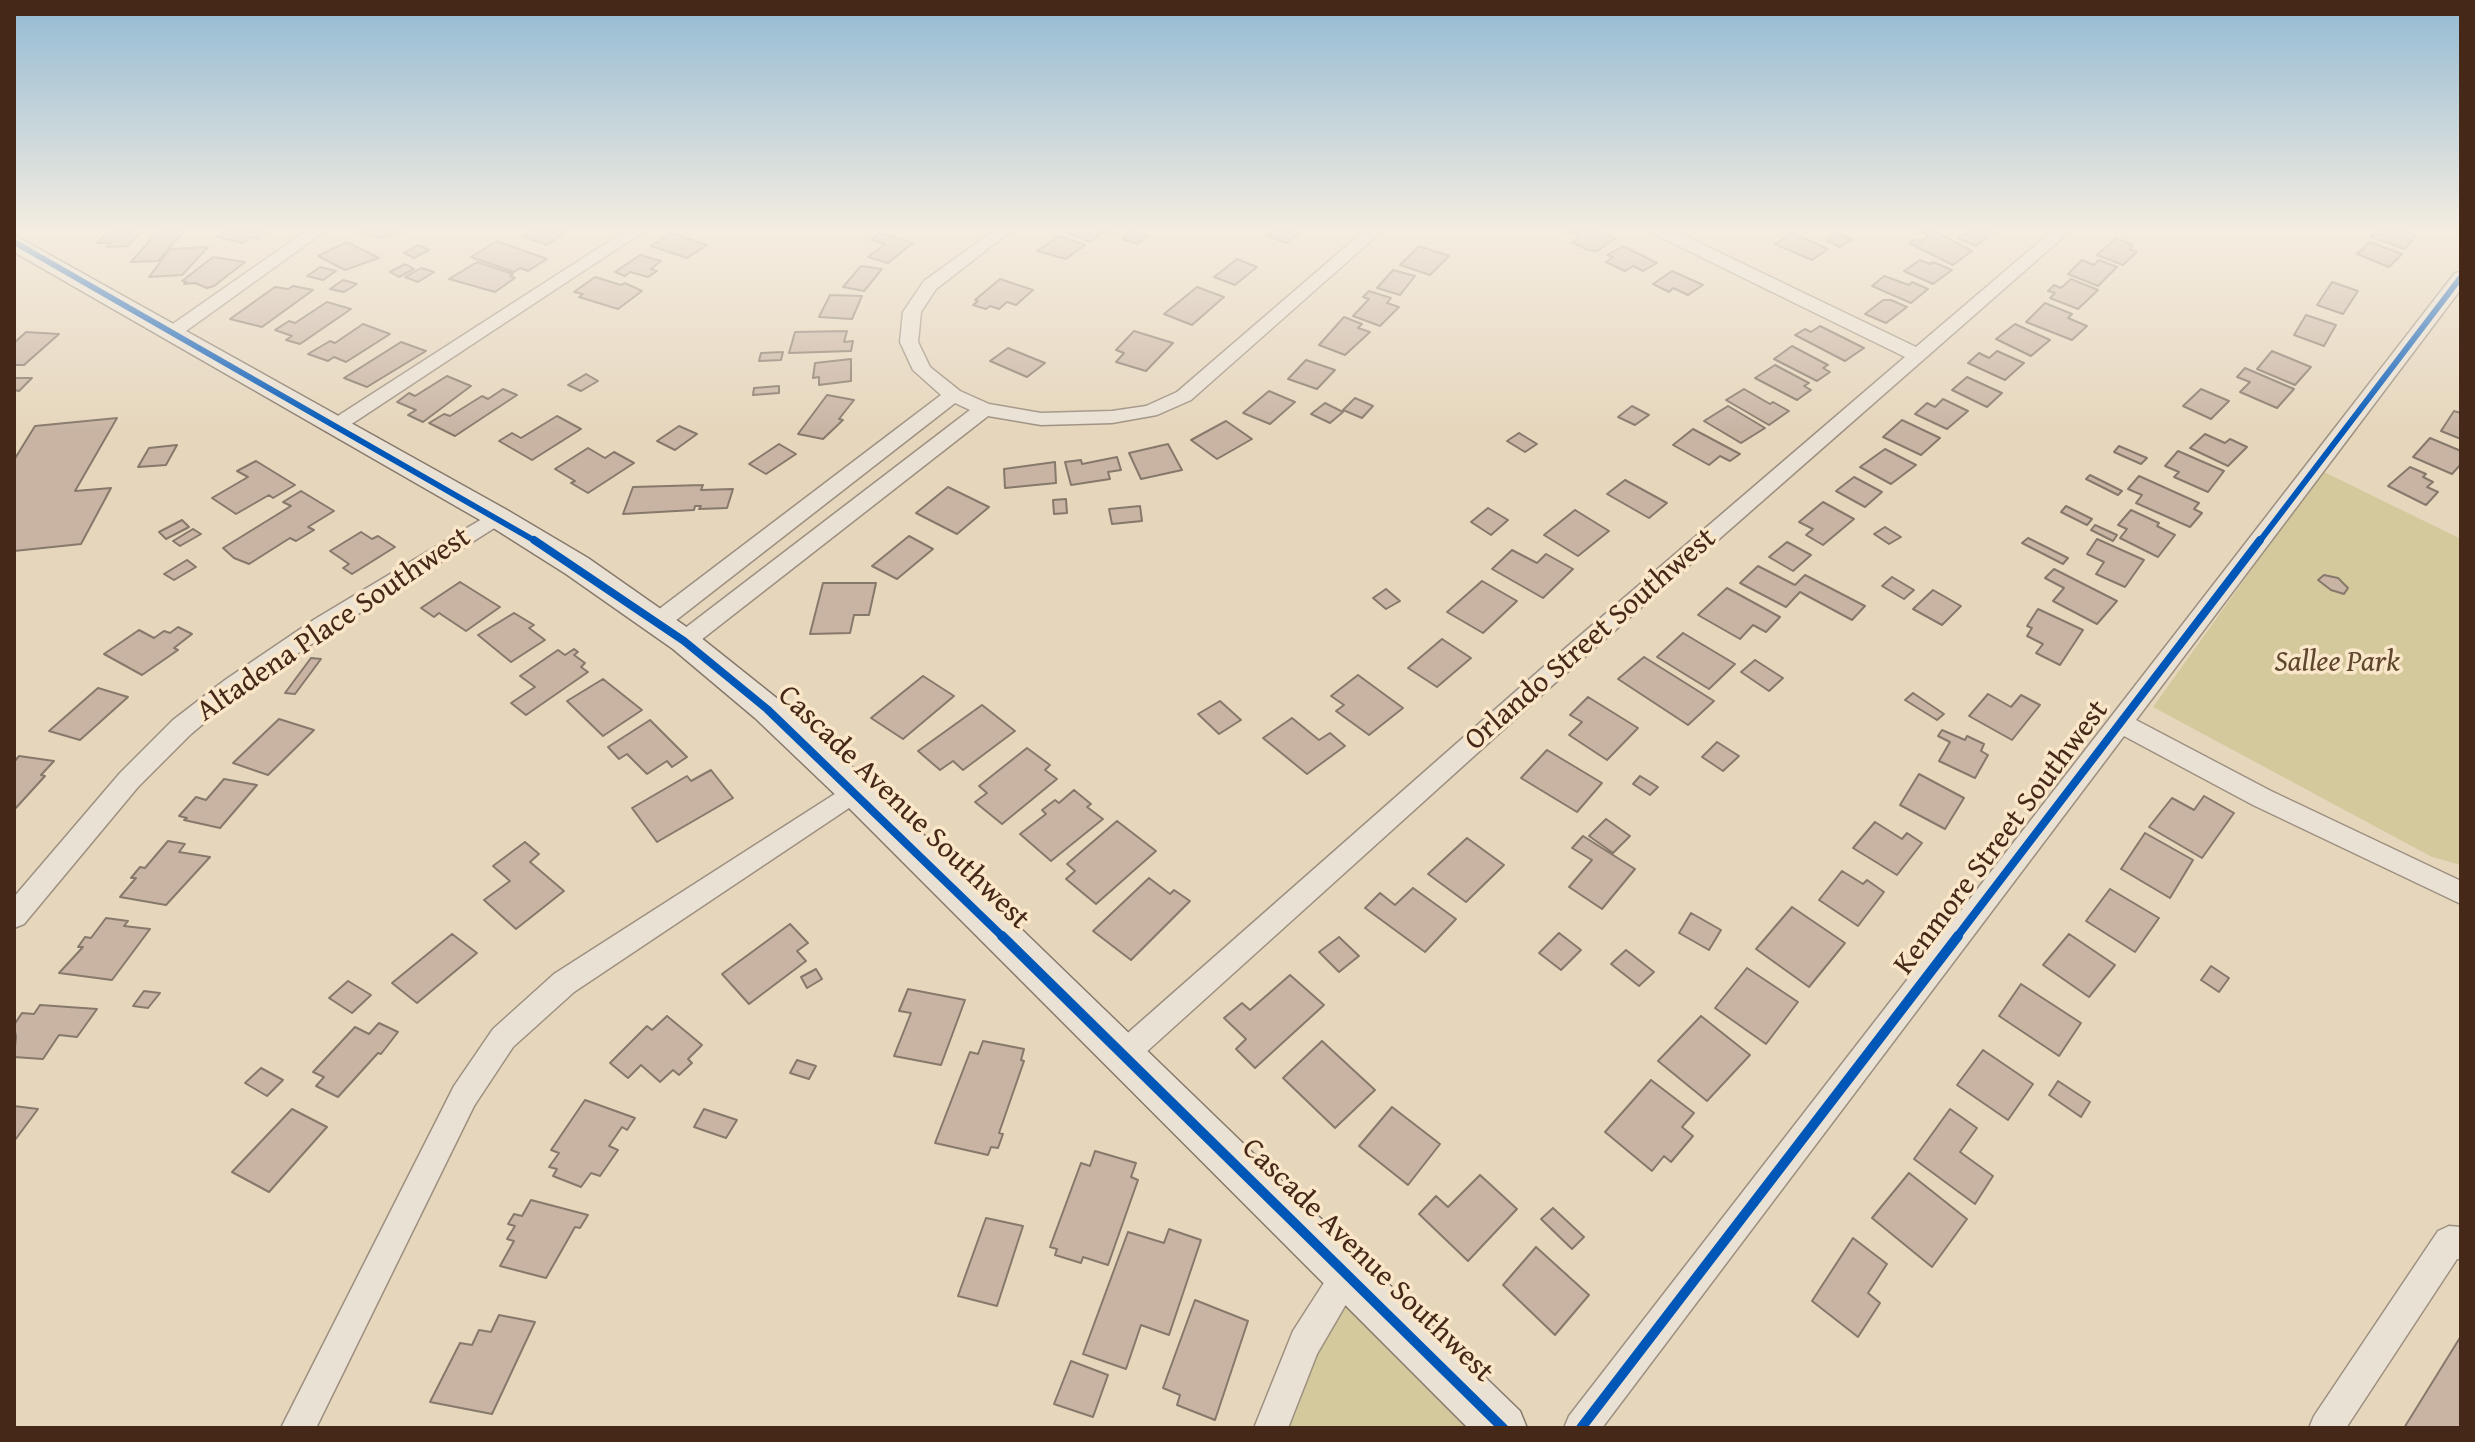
<!DOCTYPE html>
<style>
body{margin:0}
#map{position:relative;width:2475px;height:1442px;overflow:hidden;background:#e6d6bc;font-family:"Gentium Book Plus",serif}
canvas{display:block}
.frame{position:absolute;inset:0;border:16px solid #462819;pointer-events:none}
</style>
<div id="map">
<canvas width="2475" height="1442"></canvas>
<div class="frame"></div>
</div>
<script>
const context = document.querySelector('canvas').getContext('2d');
context.lineJoin = 'round';
function fill(path, color) {
  context.fillStyle = color;
  context.fill(path, 'evenodd');
}
function toPath(rows) {
  const path = new Path2D();
  for (const r of rows) {
    path.moveTo(r[0], r[1]);
    for (let i = 2; i < r.length; i += 2) path.lineTo(r[i], r[i + 1]);
  }
  return path;
}
function stroke(path, color, width, dash) {
  context.strokeStyle = color;
  context.lineWidth = width;
  context.lineCap = dash ? 'butt' : 'round';
  context.setLineDash(dash || []);
  context.stroke(path);
}
function label(font, color, halo, rows, align = 'center') {
  context.font = font + ' "Gentium Book Plus",serif';
  context.lineWidth = 7;
  context.setLineDash([]);
  context.textBaseline = 'middle';
  context.strokeStyle = halo;
  context.fillStyle = color;
  for (const [text, x, y, turn = 0] of rows) {
    context.save();
    context.translate(x, y);
    context.rotate((+turn || 0) * Math.PI / 180);
    context.textAlign = isNaN(turn) ? turn : align;
    if (halo) context.strokeText(text, 0, 0);
    context.fillText(text, 0, 0);
    context.restore();
  }
}
const green = toPath([
 [2322,471,2461,539,2461,865,2432,857,2153,707],
 [1333,1256,1525,1428,1265,1428]
]);
const building = toPath([
 [108,231,142,231,128,246,107,247,111,243,97,243,108,231],
 [158,231,184,231,158,261,131,262,158,231],
 [226,231,267,231,257,239,251,237,243,243,217,237,226,231],
 [357,231,403,231,381,238,357,231],
 [530,231,568,231,547,245,522,236,530,231],
 [1115,231,1110,234,1105,232,1090,242,1066,232,1115,231],
 [1131,231,1134,231,1148,235,1138,244,1122,239,1131,231],
 [1272,231,1302,231,1286,243,1266,235,1272,231],
 [1565,231,1598,231,1616,238,1597,251,1588,250,1572,242,1581,236,1565,231],
 [1918,231,1934,231,1972,251,1953,265,1909,243,1915,239,1920,242,1929,235,1918,231],
 [1968,231,1996,231,1976,246,1958,238,1968,231],
 [2376,231,2404,231,2416,235,2405,249,2371,237,2376,231],
 [671,233,707,245,687,258,651,246,671,233],
 [880,233,913,243,888,263,868,257,885,244,871,240,880,233],
 [1792,233,1828,249,1812,260,1775,244,1792,233],
 [1838,233,1852,240,1840,247,1826,240,1838,233],
 [1059,236,1085,245,1066,259,1037,251,1059,236],
 [2116,238,2133,245,2130,249,2137,252,2123,265,2097,255,2116,238],
 [497,241,547,259,528,271,520,268,514,272,471,257,497,241],
 [347,242,379,258,345,270,318,256,347,242],
 [2370,242,2402,254,2389,267,2357,254,2370,242],
 [418,245,429,250,414,258,404,253,418,245],
 [1419,246,1449,256,1430,275,1400,265,1419,246],
 [1623,246,1657,263,1643,271,1633,266,1625,271,1606,262,1613,257,1607,255,1623,246],
 [208,247,182,275,149,277,170,249,208,247],
 [640,255,661,261,651,269,657,271,648,277,630,272,625,276,615,272,640,255],
 [213,257,245,262,214,286,207,288,195,283,184,284,187,282,182,281,213,257],
 [1237,259,1257,267,1235,285,1214,277,1237,259],
 [1920,260,1930,264,1933,262,1952,270,1933,284,1904,271,1920,260],
 [2082,260,2094,265,2099,260,2117,267,2098,286,2068,274,2082,260],
 [477,262,513,274,510,276,515,278,495,292,449,279,477,262],
 [405,264,414,269,399,277,390,272,405,264],
 [861,266,882,269,864,291,843,287,861,266],
 [320,267,336,271,323,280,307,276,320,267],
 [421,268,434,272,418,282,405,277,421,268],
 [1393,270,1415,276,1400,295,1377,288,1393,270],
 [1672,271,1703,285,1688,295,1673,288,1669,292,1653,284,1672,271],
 [1884,276,1909,285,1912,282,1928,289,1911,303,1872,286,1884,276],
 [595,277,621,285,625,283,642,291,618,309,579,297,583,294,574,292,595,277],
 [1000,279,1033,290,1016,305,1007,302,999,309,990,306,986,309,973,305,978,301,975,300,1000,279],
 [2071,279,2098,290,2078,309,2050,298,2055,293,2048,291,2054,285,2061,288,2071,279],
 [343,280,357,284,344,292,330,289,343,280],
 [2332,282,2358,291,2343,314,2317,305,2332,282],
 [293,286,313,290,262,327,230,319,275,287,288,289,293,286],
 [1197,287,1224,297,1192,325,1164,314,1197,287],
 [1369,291,1391,298,1387,303,1399,307,1380,326,1353,316,1369,299,1363,297,1369,291],
 [830,295,862,296,852,319,819,317,830,295],
 [1883,300,1891,300,1907,307,1886,323,1865,314,1883,300],
 [327,302,351,309,300,344,286,340,292,336,275,330,289,321,295,323,327,302],
 [2045,303,2072,314,2068,318,2087,326,2072,340,2026,322,2045,303],
 [2306,315,2336,325,2324,346,2294,335,2306,315],
 [1344,317,1362,324,1358,328,1370,332,1345,355,1319,345,1344,317],
 [363,324,390,334,346,362,334,357,328,361,308,354,330,341,335,343,363,324],
 [2015,324,2050,340,2031,356,1996,339,2015,324],
 [1820,326,1864,348,1845,361,1795,335,1805,329,1811,332,1820,326],
 [847,331,844,342,853,341,851,351,789,353,795,332,847,331],
 [1134,331,1173,343,1146,371,1116,362,1124,353,1116,350,1134,331],
 [26,332,59,334,24,365,14,365,14,343,26,332],
 [401,342,426,351,367,387,344,378,401,342],
 [1792,346,1828,365,1823,368,1830,372,1817,381,1774,359,1792,346],
 [1008,348,1045,363,1027,377,990,361,1008,348],
 [1997,351,2024,363,2005,380,1968,363,1979,353,1989,358,1997,351],
 [2272,351,2311,367,2295,385,2257,369,2272,351],
 [783,352,781,360,759,361,761,353,783,352],
 [851,359,851,381,819,385,819,377,813,378,815,363,851,359],
 [1306,360,1335,370,1317,389,1288,379,1306,360],
 [1775,365,1809,383,1804,386,1811,390,1797,400,1755,378,1775,365],
 [2245,368,2294,389,2277,408,2240,392,2250,382,2237,377,2245,368],
 [586,374,598,381,581,391,568,385,586,374],
 [447,376,471,386,423,422,408,415,416,410,397,402,409,393,415,396,447,376],
 [1967,377,2002,393,1987,407,1952,390,1967,377],
 [14,378,32,378,19,391,14,390,14,378],
 [779,386,779,393,753,395,754,388,779,386],
 [503,389,517,395,455,436,429,423,444,414,450,416,482,396,488,399,503,389],
 [1744,389,1770,404,1773,402,1789,411,1769,425,1726,400,1744,389],
 [2201,389,2229,401,2211,419,2183,406,2201,389],
 [1269,391,1295,402,1270,424,1243,413,1269,391],
 [827,395,854,400,839,419,843,420,823,439,798,434,827,395],
 [1355,398,1373,406,1362,418,1343,410,1355,398],
 [1943,399,1968,411,1947,429,1915,414,1927,403,1935,407,1943,399],
 [1325,403,1343,412,1330,423,1311,414,1325,403],
 [1632,406,1649,415,1635,425,1618,417,1632,406],
 [1728,406,1765,428,1741,443,1704,421,1728,406],
 [2454,411,2461,413,2461,439,2441,431,2454,411],
 [557,416,581,429,532,460,499,441,512,433,521,438,557,416],
 [117,418,75,491,111,488,81,544,14,551,14,460,35,426,117,418],
 [1902,420,1940,438,1921,455,1883,437,1902,420],
 [1226,421,1252,439,1217,459,1191,440,1226,421],
 [679,426,697,434,675,450,657,441,679,426],
 [1693,429,1740,454,1730,461,1720,456,1709,465,1673,445,1693,429],
 [1519,433,1537,444,1525,452,1507,441,1519,433],
 [2205,434,2225,443,2230,439,2247,447,2228,466,2190,448,2205,434],
 [2430,438,2461,451,2461,464,2452,474,2413,457,2430,438],
 [779,444,796,454,766,474,749,464,779,444],
 [1168,444,1182,470,1141,479,1129,453,1168,444],
 [177,445,166,465,138,467,149,448,177,445],
 [2119,446,2147,458,2141,464,2114,452,2119,446],
 [588,448,605,458,614,452,634,463,588,493,571,483,575,481,555,469,588,448],
 [1885,449,1916,465,1891,484,1860,467,1885,449],
 [2178,451,2224,471,2208,492,2174,477,2179,472,2165,466,2178,451],
 [1117,457,1121,470,1108,472,1110,479,1071,485,1065,462,1081,460,1082,464,1117,457],
 [256,461,295,485,273,498,269,495,236,514,212,498,248,477,237,471,256,461],
 [1055,462,1056,483,1005,488,1004,469,1055,462],
 [2410,467,2426,474,2423,477,2433,482,2427,487,2438,492,2426,505,2388,486,2410,467],
 [2090,475,2122,491,2118,495,2086,479,2090,475],
 [2139,476,2199,503,2194,509,2202,513,2190,527,2136,503,2142,495,2128,489,2139,476],
 [1854,477,1882,492,1865,507,1836,491,1854,477],
 [1625,480,1667,503,1649,518,1607,494,1625,480],
 [703,485,701,490,733,489,727,508,699,509,701,506,695,506,694,510,623,514,633,487,703,485],
 [948,487,989,507,957,534,916,513,948,487],
 [301,491,334,511,308,527,314,530,296,541,290,538,249,564,234,558,223,548,291,506,283,502,301,491],
 [1066,499,1067,513,1054,514,1053,500,1066,499],
 [1823,502,1854,519,1823,545,1806,535,1813,529,1799,522,1823,502],
 [1140,506,1142,521,1112,524,1109,509,1140,506],
 [2066,506,2092,519,2087,525,2061,512,2066,506],
 [1488,508,1508,520,1491,535,1471,522,1488,508],
 [1575,510,1609,531,1578,556,1544,535,1575,510],
 [2131,510,2159,523,2157,526,2175,535,2158,557,2120,538,2127,529,2118,525,2131,510],
 [182,520,189,527,166,539,159,532,182,520],
 [2095,525,2117,535,2113,541,2091,530,2095,525],
 [1885,527,1901,537,1889,544,1874,534,1885,527],
 [193,529,201,534,180,546,173,541,193,529],
 [361,532,372,539,378,536,395,547,352,574,343,568,349,564,330,551,361,532],
 [909,536,933,549,897,579,872,566,909,536],
 [2028,538,2068,558,2063,564,2022,543,2028,538],
 [2097,539,2144,560,2125,587,2096,574,2104,562,2087,554,2097,539],
 [1787,542,1811,555,1793,571,1769,557,1787,542],
 [1512,550,1537,563,1546,554,1573,569,1543,598,1492,569,1512,550],
 [187,560,196,567,174,580,164,574,187,560],
 [1758,566,1795,585,1805,575,1865,606,1852,620,1800,592,1786,607,1740,583,1758,566],
 [2054,569,2117,601,2097,624,2053,601,2064,588,2045,578,2054,569],
 [2324,575,2338,578,2348,588,2344,594,2331,590,2318,580,2324,575],
 [1892,577,1914,590,1904,599,1882,586,1892,577],
 [1482,581,1517,601,1483,633,1447,612,1482,581],
 [460,582,500,607,466,631,439,613,434,617,421,608,460,582],
 [823,583,876,583,869,615,854,615,850,633,810,634,823,583],
 [1727,588,1780,617,1766,632,1753,625,1740,639,1698,615,1727,588],
 [1386,589,1400,601,1386,609,1373,598,1386,589],
 [1933,590,1961,606,1942,625,1913,609,1933,590],
 [2038,609,2083,630,2060,665,2036,653,2043,644,2027,636,2032,628,2027,626,2038,609],
 [514,613,534,625,529,628,545,640,511,662,478,635,514,613],
 [178,627,192,634,174,648,178,650,142,675,104,654,139,630,154,638,164,631,170,633,178,627],
 [1683,633,1735,664,1709,689,1657,657,1683,633],
 [1442,639,1471,658,1437,687,1408,668,1442,639],
 [574,649,578,652,574,655,585,663,581,667,588,672,526,715,511,703,535,687,520,676,558,650,565,655,574,649],
 [1644,657,1714,701,1688,725,1618,679,1644,657],
 [311,658,321,659,295,694,285,693,311,658],
 [1755,660,1783,678,1769,691,1741,672,1755,660],
 [1358,675,1403,708,1369,735,1336,711,1344,705,1331,696,1358,675],
 [923,676,954,696,903,739,871,718,923,676],
 [603,679,642,710,603,736,567,701,603,679],
 [98,688,128,697,80,740,49,731,98,688],
 [1913,693,1944,714,1937,720,1905,700,1913,693],
 [1988,694,2011,707,2021,695,2040,705,2012,740,1969,716,1988,694],
 [1588,697,1638,728,1607,760,1569,735,1582,722,1570,715,1588,697],
 [1220,701,1241,720,1219,734,1198,714,1220,701],
 [982,705,1015,731,963,770,953,761,940,770,918,751,982,705],
 [1292,718,1319,740,1330,733,1345,746,1307,774,1263,738,1292,718],
 [279,719,314,730,268,775,233,763,279,719],
 [650,720,687,757,672,767,667,761,647,774,627,754,619,759,608,747,650,720],
 [1942,730,1965,740,1967,736,1984,744,1981,751,1988,755,1975,778,1939,761,1950,742,1938,736,1942,730],
 [1717,742,1739,756,1723,771,1702,757,1717,742],
 [1027,748,1050,765,1045,770,1057,779,1002,824,975,802,987,793,979,786,1027,748],
 [1547,750,1602,783,1577,812,1521,778,1547,750],
 [19,756,54,761,41,775,45,776,14,810,14,762,19,756],
 [711,770,733,798,657,842,632,808,687,776,691,781,711,770],
 [1919,774,1964,798,1945,829,1900,805,1919,774],
 [1640,776,1658,787,1650,795,1633,784,1640,776],
 [224,779,257,785,220,828,184,820,187,818,179,816,196,797,206,800,224,779],
 [1074,790,1091,804,1087,807,1103,819,1051,861,1020,834,1046,814,1042,810,1055,800,1059,803,1074,790],
 [2204,796,2234,813,2202,858,2149,827,2172,798,2194,810,2204,796],
 [1606,819,1630,836,1613,853,1589,836,1606,819],
 [1117,821,1156,851,1096,904,1066,879,1075,871,1067,864,1117,821],
 [1875,822,1902,839,1907,833,1922,843,1897,875,1853,848,1875,822],
 [2145,833,2193,860,2170,898,2121,869,2145,833],
 [1583,836,1635,869,1602,909,1569,887,1592,860,1572,848,1583,836],
 [1467,838,1504,865,1466,902,1428,874,1467,838],
 [168,841,185,844,179,852,210,857,166,905,120,897,136,878,131,878,140,867,145,868,168,841],
 [525,842,539,854,530,862,564,891,516,929,484,900,510,881,493,866,525,842],
 [1842,871,1863,884,1867,880,1884,892,1858,926,1819,900,1842,871],
 [1149,878,1170,894,1174,890,1190,901,1131,960,1093,931,1149,878],
 [1413,888,1456,919,1425,952,1365,908,1380,893,1395,905,1413,888],
 [2110,889,2159,918,2135,952,2086,921,2110,889],
 [1792,907,1845,943,1809,987,1756,949,1792,907],
 [1691,913,1721,930,1709,950,1679,933,1691,913],
 [106,918,128,921,124,926,150,929,112,980,59,973,83,947,78,947,85,937,91,938,106,918],
 [790,924,808,943,797,951,806,961,749,1004,722,974,790,924],
 [1559,933,1581,950,1561,970,1539,953,1559,933],
 [452,934,477,953,417,1003,392,983,452,934],
 [2069,934,2115,965,2089,997,2043,965,2069,934],
 [1339,937,1359,956,1339,972,1319,952,1339,937],
 [1626,950,1654,972,1639,986,1611,964,1626,950],
 [2211,966,2229,978,2219,992,2201,980,2211,966],
 [1747,968,1798,1002,1766,1044,1715,1008,1747,968],
 [816,969,822,979,807,988,801,977,816,969],
 [1290,975,1324,1005,1255,1068,1236,1049,1246,1039,1224,1018,1242,1003,1250,1010,1290,975],
 [348,981,371,995,352,1013,329,998,348,981],
 [2021,984,2081,1023,2059,1056,1999,1016,2021,984],
 [908,989,965,1000,941,1065,894,1056,911,1013,899,1011,908,989],
 [144,991,160,993,148,1008,133,1006,144,991],
 [40,1005,97,1009,77,1037,59,1035,43,1059,14,1057,16,1037,14,1025,22,1013,34,1014,40,1005],
 [667,1016,702,1045,688,1059,692,1063,679,1075,673,1070,660,1082,641,1065,628,1078,610,1063,647,1026,652,1030,667,1016],
 [1701,1016,1750,1055,1707,1101,1658,1061,1701,1016],
 [379,1023,398,1032,381,1054,378,1053,338,1097,316,1086,324,1077,313,1072,355,1027,369,1034,379,1023],
 [983,1041,1024,1049,1021,1060,1024,1061,999,1133,1003,1134,998,1148,991,1147,988,1155,935,1143,970,1052,978,1054,983,1041],
 [1322,1041,1375,1090,1335,1128,1283,1078,1322,1041],
 [1983,1050,2033,1084,2008,1120,1957,1085,1983,1050],
 [797,1060,816,1066,809,1079,790,1073,797,1060],
 [261,1068,283,1080,267,1096,245,1083,261,1068],
 [1651,1080,1694,1113,1682,1127,1693,1136,1671,1162,1664,1156,1652,1171,1605,1132,1651,1080],
 [2058,1081,2090,1102,2081,1117,2049,1095,2058,1081],
 [585,1100,635,1118,627,1130,622,1127,609,1146,618,1150,600,1176,591,1173,581,1187,553,1176,557,1169,549,1167,559,1153,551,1150,585,1100],
 [14,1106,38,1109,15,1140,14,1140,14,1106],
 [1392,1107,1440,1144,1408,1185,1359,1146,1392,1107],
 [292,1109,327,1127,269,1192,232,1172,292,1109],
 [704,1109,737,1120,726,1138,694,1127,704,1109],
 [1950,1109,1977,1128,1960,1152,1993,1176,1975,1204,1914,1159,1950,1109],
 [1095,1151,1136,1163,1131,1177,1138,1180,1108,1265,1083,1257,1081,1263,1055,1255,1057,1249,1050,1247,1081,1163,1090,1166,1095,1151],
 [1909,1173,1967,1219,1932,1267,1872,1218,1909,1173],
 [1480,1175,1517,1209,1468,1261,1419,1214,1436,1196,1448,1207,1480,1175],
 [531,1200,588,1215,580,1228,575,1227,546,1278,500,1266,514,1241,507,1239,515,1226,508,1224,514,1214,522,1216,531,1200],
 [1553,1208,1584,1237,1572,1249,1541,1219,1553,1208],
 [986,1218,1023,1226,997,1306,958,1296,986,1218],
 [1169,1229,1201,1240,1169,1335,1141,1325,1126,1369,1083,1354,1128,1232,1164,1243,1169,1229],
 [1853,1238,1887,1264,1868,1293,1880,1303,1858,1337,1812,1301,1853,1238],
 [1536,1247,1589,1295,1555,1335,1503,1285,1536,1247],
 [1195,1300,1248,1321,1215,1420,1177,1405,1180,1395,1163,1388,1195,1300],
 [499,1315,535,1322,492,1414,430,1402,460,1343,472,1345,479,1330,491,1332,499,1315],
 [2461,1336,2461,1428,2404,1428,2461,1336],
 [1071,1361,1108,1375,1093,1417,1054,1404,1071,1361]
]);
const street = toPath([
 [306,231,325,231,179,336,167,336,164,332,167,328,306,231],
 [625,231,644,231,344,429,330,429,327,425,330,421,625,231],
 [993,231,1011,231,936,289,921,312,918,342,930,367,960,391,989,404,1041,413,1112,411,1146,406,1177,392,1364,231,1382,231,1191,400,1157,415,1112,423,1041,425,988,416,692,647,684,649,676,647,673,641,676,635,970,410,955,403,666,628,650,628,647,622,650,616,941,395,913,370,900,342,903,312,924,281,993,231],
 [1654,231,1675,231,1916,347,2052,231,2070,231,1556,682,1133,1064,1123,1068,1113,1064,1109,1055,1113,1046,1540,670,1905,357,1656,235,1654,231],
 [2461,272,2461,289,2136,720,2271,791,2461,881,2461,904,2253,805,2124,736,1602,1428,1564,1428,1569,1416,2455,273,2461,272],
 [497,510,504,512,507,517,504,522,331,631,241,692,191,734,138,787,24,924,14,928,14,897,120,773,173,720,225,680,315,619,497,510],
 [855,781,864,784,868,791,864,798,574,992,513,1047,474,1106,316,1428,281,1428,454,1086,493,1029,554,974,855,781],
 [2449,1226,2461,1227,2461,1259,2457,1259,2346,1428,2309,1428,2314,1416,2438,1231,2449,1226],
 [1347,1259,1358,1264,1363,1275,1317,1354,1288,1428,1254,1428,1293,1331,1336,1264,1347,1259]
]);
const secondary = toPath([
 [14,235,507,510,588,558,695,633,779,700,868,781,1520,1411,1527,1428,1468,1428,842,801,755,718,673,649,566,574,487,524,14,252,14,235]
]);
const cyclewayFar2 = toPath([
 [14,242,537,542],
 [2259,542,2461,277]
]);
const cyclewayFar1 = toPath([
 [534,540,684,641,767,709,1004,938],
 [1956,938,2260,540]
]);
const cycleway = toPath([
 [1002,936,1503,1428],
 [1581,1428,1958,936]
]);
const streetNames = [
 ["Altadena Place Southwest",334,625,-34],
 ["Orlando Street Southwest",1591,640,-41],
 ["Cascade Avenue Southwest",903,808,44],
 ["Kenmore Street Southwest",2002,838,-53],
 ["Cascade Avenue Southwest",1367,1261,44]
];
const parkNames = [
 ["Sallee Park",2337,663]
];
fill(green, '#d3c99d');
fill(building, '#c9b4a3');
stroke(building, '#86796b', 2);
stroke(street, '#9d9080', 3);
stroke(secondary, '#86796b', 3);
fill(street, '#e9e1d4');
fill(secondary, '#e9e1d4');
stroke(cyclewayFar2, '#0057b8', 6);
stroke(cyclewayFar1, '#0057b8', 8);
stroke(cycleway, '#0057b8', 10);
const sky = context.createLinearGradient(0, 0, 0, 433);
sky.addColorStop(0, '#93bad3');
sky.addColorStop(0.53, '#f4ede1');
sky.addColorStop(1, '#f4ede100');
context.fillStyle = sky;
context.fillRect(0, 0, 2475, 433);
label('30px', '#462819', '#fae6c8', streetNames);
label('italic 30px', '#5f462e', '#fae6c8', parkNames);
</script>
